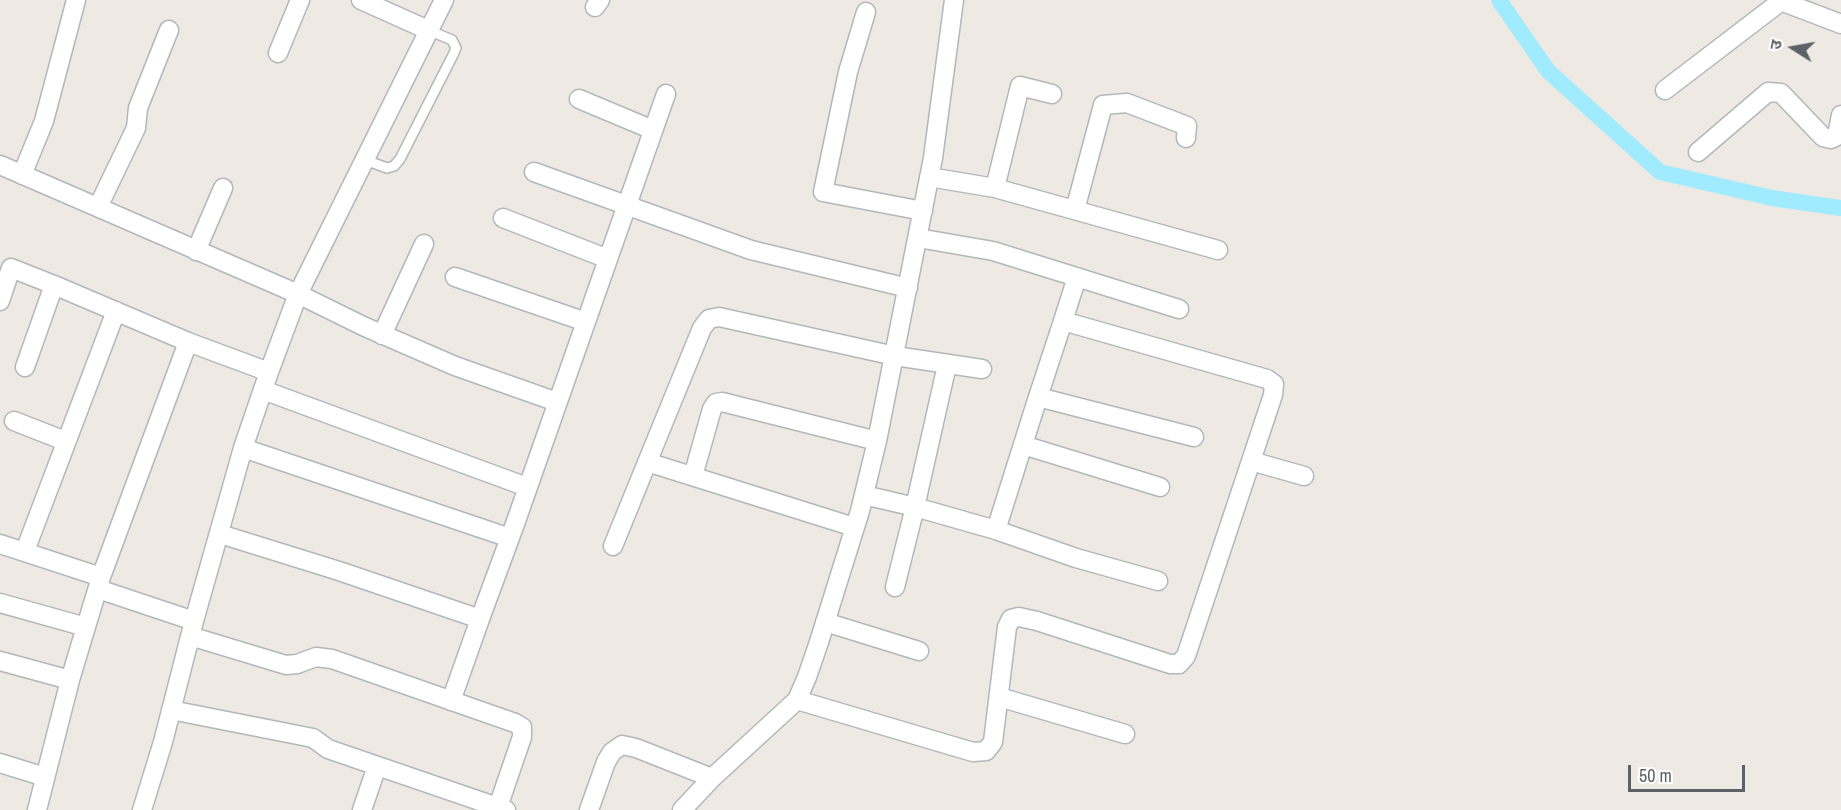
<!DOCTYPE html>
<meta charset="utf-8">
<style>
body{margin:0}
#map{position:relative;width:1841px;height:810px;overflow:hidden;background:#eee9e2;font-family:"Archivo Narrow","Noto Sans Devanagari",sans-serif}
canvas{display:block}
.north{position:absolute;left:1763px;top:18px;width:60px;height:60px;-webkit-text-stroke:4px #fff;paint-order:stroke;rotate:281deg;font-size:16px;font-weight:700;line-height:24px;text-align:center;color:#5b6164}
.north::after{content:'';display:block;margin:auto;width:21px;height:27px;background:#5b6164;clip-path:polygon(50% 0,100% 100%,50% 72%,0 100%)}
.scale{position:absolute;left:1628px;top:765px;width:117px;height:27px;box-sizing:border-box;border:3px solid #5b6164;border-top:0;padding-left:8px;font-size:18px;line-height:21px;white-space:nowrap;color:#5b6164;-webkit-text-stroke:4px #fff;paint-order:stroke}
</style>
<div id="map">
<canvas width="1841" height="810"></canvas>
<div class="north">उ</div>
<div class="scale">50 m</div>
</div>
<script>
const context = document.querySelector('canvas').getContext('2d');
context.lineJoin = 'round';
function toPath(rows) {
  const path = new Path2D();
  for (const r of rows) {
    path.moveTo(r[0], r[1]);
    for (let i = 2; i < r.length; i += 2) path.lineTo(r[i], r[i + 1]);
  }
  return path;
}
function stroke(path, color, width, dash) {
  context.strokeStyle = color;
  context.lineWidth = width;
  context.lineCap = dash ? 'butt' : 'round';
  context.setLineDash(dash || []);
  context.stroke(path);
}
const canal = toPath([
 [1499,0,1548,71,1660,172,1772,198,1841,208]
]);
const lane = toPath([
 [365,160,387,168,394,166,400,159,453,55,456,48,452,40,428,30]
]);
const street = toPath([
 [361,0,428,30],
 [1778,0,1841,24],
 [595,7,600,0],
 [866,12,848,72,823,192,923,211],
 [278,53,300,0],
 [1665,90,1780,2],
 [579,99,653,130],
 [1698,152,1768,92,1781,93,1823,137,1831,139,1837,136,1841,115],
 [0,165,298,294,363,326,455,366,557,402],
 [534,172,751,250,908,288],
 [22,175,44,121,76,0],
 [929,177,995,188,1218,250],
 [995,188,1020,86,1052,94],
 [98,207,136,128,138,108,169,30],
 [1075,210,1103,105,1127,103,1187,126,1186,138],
 [503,218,608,259],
 [918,238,993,251,1179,309],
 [196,251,223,188],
 [455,277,586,322],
 [0,301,11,268,54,285,188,342,269,372],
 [1063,321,1077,277],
 [382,335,424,244],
 [25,367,54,285],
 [263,390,527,487],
 [14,421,65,441],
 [1023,445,1160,487],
 [243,448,510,538],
 [1251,461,1304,476],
 [647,462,854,527],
 [693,476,712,409,716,403,722,402,877,441],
 [864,495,915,507,996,530,1076,558,1158,581],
 [996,530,1038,397,1194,437],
 [220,534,339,571,480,619,451,701],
 [0,544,101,577],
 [613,546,702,328,709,319,719,317,895,356,982,369],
 [25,551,116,311],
 [895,587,915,507,947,365],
 [98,589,194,621],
 [0,603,86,627],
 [480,619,515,524,666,94],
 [825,622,919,651],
 [190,636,286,665,297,664,316,657,332,659,515,723,522,727,522,737,497,810],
 [0,661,70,680],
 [999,697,1125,734],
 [797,700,973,752,986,751,993,742,1007,627,1011,619,1019,617,1037,621,1170,664,1179,664,1186,656,1273,395,1274,384,1267,379,1063,321,1038,397],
 [171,710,313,738,328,749,506,810],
 [0,763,45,777],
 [37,810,70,680,101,577,188,342],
 [142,810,163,742,194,621,243,448,269,372,298,294,444,0],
 [362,810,377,766],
 [589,810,606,762,612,752,622,745,636,748,712,778],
 [682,810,712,778,797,700,807,677,819,642,860,511,877,441,933,158,954,0]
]);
stroke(canal, '#a1ebff', 16);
stroke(lane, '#b3b7ba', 12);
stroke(street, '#b3b7ba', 21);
stroke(lane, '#fff', 9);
stroke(street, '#fff', 18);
</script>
